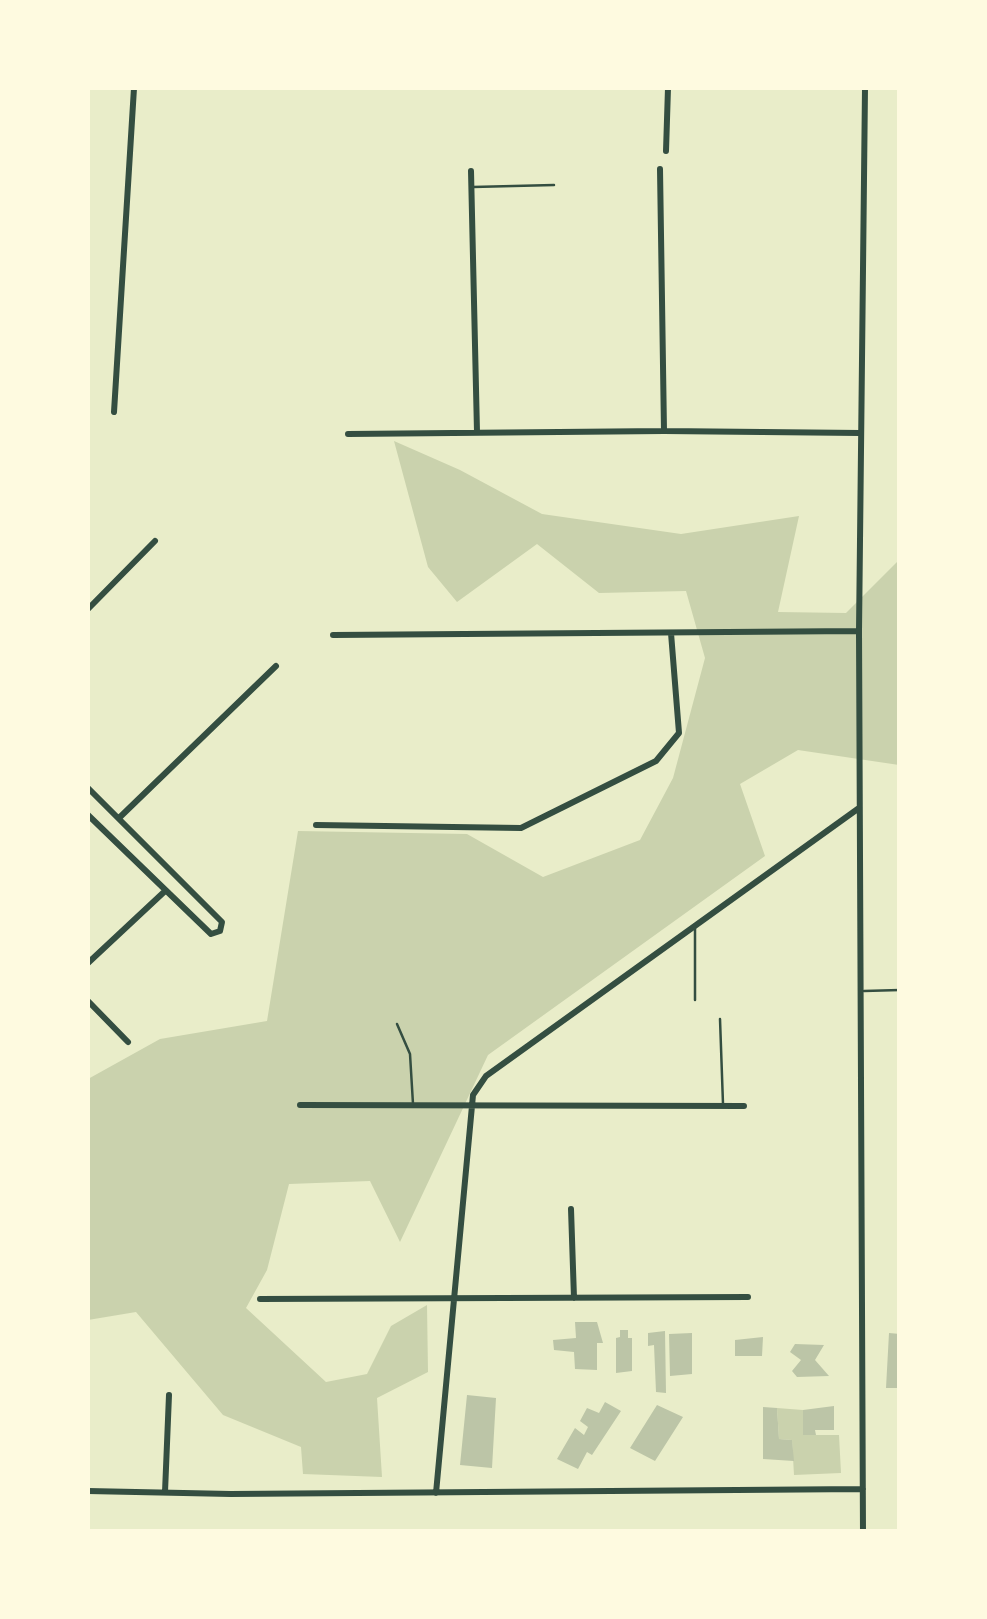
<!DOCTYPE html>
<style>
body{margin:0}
#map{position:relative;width:987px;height:1619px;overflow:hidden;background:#e9edc9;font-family:"Roboto Condensed",sans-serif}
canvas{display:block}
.frame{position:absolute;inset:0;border:90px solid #fefae0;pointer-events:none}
</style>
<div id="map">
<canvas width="987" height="1619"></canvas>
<div class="frame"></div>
</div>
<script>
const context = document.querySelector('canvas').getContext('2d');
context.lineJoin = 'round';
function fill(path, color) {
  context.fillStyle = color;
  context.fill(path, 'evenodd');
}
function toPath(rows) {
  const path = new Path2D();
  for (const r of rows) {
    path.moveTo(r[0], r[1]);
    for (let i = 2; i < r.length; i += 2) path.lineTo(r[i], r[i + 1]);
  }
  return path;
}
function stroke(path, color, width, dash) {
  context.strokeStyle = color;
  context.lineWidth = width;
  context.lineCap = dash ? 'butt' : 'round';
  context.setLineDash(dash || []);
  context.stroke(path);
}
const green = toPath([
 [394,441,460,470,542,514,681,534,799,516,778,612,846,613,899,560,899,765,798,750,740,784,765,856,488,1055,400,1242,370,1181,289,1184,267,1270,246,1308,326,1382,367,1374,391,1326,427,1305,428,1372,377,1398,382,1477,303,1474,301,1447,223,1415,136,1312,88,1320,88,1079,160,1039,267,1021,298,831,467,834,543,877,640,840,673,778,705,658,686,591,599,593,537,544,457,602,428,567],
 [777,1408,803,1410,803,1435,839,1435,841,1473,794,1475,792,1440,779,1439]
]);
const building = toPath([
 [575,1322,597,1322,603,1343,597,1343,597,1370,575,1369,574,1352,554,1350,553,1340,576,1338],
 [620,1330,628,1330,628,1338,632,1338,632,1371,616,1373,616,1338,620,1337],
 [665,1331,666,1393,656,1392,654,1345,648,1346,648,1333],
 [692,1333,692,1374,670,1376,669,1334],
 [889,1333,900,1334,900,1388,886,1388],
 [763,1337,762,1356,735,1356,735,1340],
 [795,1344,824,1345,815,1360,829,1376,797,1377,792,1371,801,1360,790,1352],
 [467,1395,496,1398,492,1468,460,1465],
 [605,1402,621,1411,592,1455,587,1452,578,1469,557,1459,575,1428,584,1435,588,1427,580,1421,587,1408,599,1413],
 [657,1405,683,1417,655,1461,630,1448],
 [834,1406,834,1430,815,1430,816,1435,803,1435,803,1410],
 [763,1407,777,1408,779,1439,792,1440,794,1461,763,1459]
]);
const service = toPath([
 [473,187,554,185],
 [864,991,900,990],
 [695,1000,695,928],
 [720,1019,723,1104],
 [397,1024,410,1054,413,1104]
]);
const minor = toPath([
 [666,151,668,88],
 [660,169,664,431],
 [471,171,477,432],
 [114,412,134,88],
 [348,434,664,431,860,433],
 [88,609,155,541],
 [333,635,859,631],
 [88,788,222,922,220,931,211,934,88,815],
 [119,818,276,666],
 [316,825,521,828,656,761,679,733,671,633],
 [88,963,164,892],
 [88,1001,128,1042],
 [300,1105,744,1106],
 [571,1209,574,1298],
 [260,1299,748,1297],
 [88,1491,231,1494,863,1489],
 [165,1492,169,1395],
 [436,1493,473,1095,486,1076,859,808],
 [863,1532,859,631,865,88]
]);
fill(green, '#cad2ad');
fill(building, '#bcc5a7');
stroke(service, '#344e41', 2.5);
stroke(minor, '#344e41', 6);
</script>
